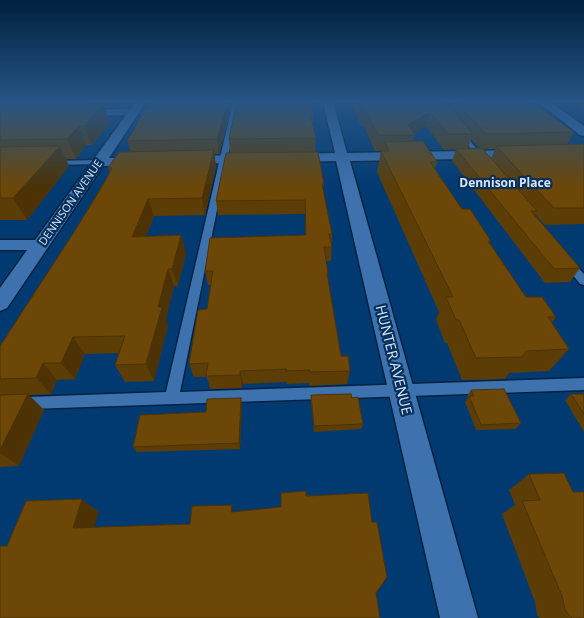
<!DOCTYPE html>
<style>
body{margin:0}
canvas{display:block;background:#003a71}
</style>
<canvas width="584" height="618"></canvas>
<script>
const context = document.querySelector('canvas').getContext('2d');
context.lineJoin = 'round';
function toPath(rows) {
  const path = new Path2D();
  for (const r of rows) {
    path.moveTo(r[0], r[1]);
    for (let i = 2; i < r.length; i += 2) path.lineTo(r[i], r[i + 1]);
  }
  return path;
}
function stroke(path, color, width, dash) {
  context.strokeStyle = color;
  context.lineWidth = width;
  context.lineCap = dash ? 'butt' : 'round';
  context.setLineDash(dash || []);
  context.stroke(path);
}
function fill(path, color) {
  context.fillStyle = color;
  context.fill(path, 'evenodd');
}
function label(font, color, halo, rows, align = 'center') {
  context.font = font + ' "Open Sans",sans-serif';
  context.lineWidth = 4.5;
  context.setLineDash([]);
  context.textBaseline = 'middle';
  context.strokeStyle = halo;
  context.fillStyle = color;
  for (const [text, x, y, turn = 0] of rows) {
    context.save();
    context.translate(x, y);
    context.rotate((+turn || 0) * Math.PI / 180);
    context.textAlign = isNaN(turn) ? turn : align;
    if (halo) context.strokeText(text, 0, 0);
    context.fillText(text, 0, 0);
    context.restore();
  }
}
const lane = toPath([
 [233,102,239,102,180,392,584,378,584,390,0,410,0,398,166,392,233,102],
 [458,131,462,131,485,159,485,161,481,161,458,133,458,131],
 [99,160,103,162,102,164,53,165,49,163,53,161,99,160],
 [567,258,570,259,584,274,584,285,580,284,562,261,567,258]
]);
const street = toPath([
 [136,102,146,102,109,158,141,157,148,161,141,165,103,166,7,308,0,311,0,288,27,250,0,250,0,240,35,240,126,115,78,116,73,113,78,110,131,109,136,102],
 [323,102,333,102,347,153,521,150,528,154,521,158,350,161,478,618,440,618,336,161,292,162,285,158,292,154,335,153,323,102],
 [538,102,550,102,584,126,584,136,580,135,538,102],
 [254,155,259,156,261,159,259,162,187,164,180,160,187,156,254,155]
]);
const wall = toPath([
 [0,102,113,102,109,107,104,108,110,123,92,145,86,145,76,159,66,159,69,166,27,220,0,220],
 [153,102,233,102,219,154,214,154,216,166,205,215,154,216,146,237,181,235,186,253,178,286,174,286,166,319,168,325,154,381,125,382,115,365,119,353,85,354,75,379,57,380,51,394,28,395,44,410,19,466,0,467,0,346,76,229,110,172,108,168,131,152,127,141],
 [237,102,313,114,313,126,316,138,315,152,324,184,323,190,332,234,331,261,326,261,328,273,328,280,341,356,350,371,347,384,309,386,309,383,287,384,286,382,243,384,242,388,210,389,207,377,194,377,189,364,207,309,211,285,208,285,205,271,305,235,305,214,218,215,216,201,230,153,229,139],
 [350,102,531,102,574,132,567,145,584,144,584,224,545,225,535,214,535,215,580,268,570,282,545,283,452,161,456,149,444,150,426,126,414,134,413,142,437,162,435,169,462,209,491,241,490,243,526,297,556,317,552,323,569,349,549,371,509,373,505,379,462,380,447,343,445,343,436,320,439,312,377,172,381,151,383,151,375,151,364,126,361,126],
 [471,139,480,148,468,149],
 [482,149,495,149,491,159],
 [570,102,584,102,584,111],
 [471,390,521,423,515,429,476,430,465,402,468,398,467,396],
 [571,394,584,394,584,432,565,400],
 [311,395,352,398,363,424,361,429,314,432,311,401],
 [242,404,240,449,137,452,133,447,206,412],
 [529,474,573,492,584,618,540,618,537,615,535,602,502,514,515,505,509,490]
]);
const shadedWall = toPath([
 [92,102,96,102,98,110,103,104,110,123,92,145,84,126,90,105],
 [107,102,113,102,109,107],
 [228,102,233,102,219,154,217,139],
 [430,112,426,126,413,135,408,125],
 [79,126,86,145,76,159,67,139],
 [60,146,69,166,27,220,13,198],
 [214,150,216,166,205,215,202,198],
 [148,199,154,216,139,255,132,237],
 [181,235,186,253,178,286,172,269],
 [168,269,174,286,166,319,168,325,154,381,146,364,158,307],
 [73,337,85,354,75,379,61,363],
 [43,363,57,380,51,394,36,378],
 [240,371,243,384,242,388,240,375],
 [28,394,44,410,19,466,0,453,0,450],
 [241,398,242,404,240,449,239,443],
 [82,499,99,512,91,539,73,528]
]);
const building = toPath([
 [0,102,92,102,90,105,103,104,84,126,79,126,67,139,0,140,0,102],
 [153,102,228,102,217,139,127,141,146,109,148,109,153,102],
 [237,102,311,102,313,114,310,114,316,138,229,139,237,102],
 [358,102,445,102,473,134,448,134,430,112,408,125,415,135,378,135,366,112,363,112,358,102],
 [456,102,531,102,574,132,486,134,456,102],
 [423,141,437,162,430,162,462,209,470,209,491,241,488,241,526,297,542,297,556,317,548,317,569,349,526,351,522,357,476,358,459,320,456,320,446,297,453,297,381,151,389,151,385,142,423,141],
 [584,144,584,208,554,208,496,146,584,144],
 [60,146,13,198,0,198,0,147,60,146],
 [482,148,537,211,531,211,580,268,554,269,456,149,482,148],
 [214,150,202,198,148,199,132,237,181,235,172,269,168,269,158,307,162,307,146,364,115,365,125,336,73,337,61,363,43,363,36,378,0,379,0,346,76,229,103,185,112,168,108,168,119,152,214,150],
 [318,152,324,184,322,184,332,234,329,234,332,247,324,247,328,273,327,273,341,356,348,356,350,371,310,372,310,370,286,371,287,369,240,371,240,375,206,376,208,363,189,364,198,310,207,309,213,271,205,271,210,238,306,235,305,200,216,201,226,153,318,152],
 [504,389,521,423,481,425,469,396,474,396,471,390,504,389],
 [28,394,0,450,0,395,28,394],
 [351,394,352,398,358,397,363,424,314,426,311,395,351,394],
 [571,394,584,394,584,414,571,394],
 [241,398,239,443,133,447,140,415,206,412,207,399,241,398],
 [564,473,573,492,584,492,584,618,572,618,565,610,562,596,522,501,540,500,529,474,564,473],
 [306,491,306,496,368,493,372,522,377,522,387,577,376,593,380,618,0,618,0,546,7,546,26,501,82,499,73,528,190,524,192,506,232,505,231,512,281,507,281,493,306,491]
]);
const farStreetnames = [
 ["DENNISON AVENUE",71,203,-55]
];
const farNeighbourhoodnames = [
 ["Dennison Place",505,184]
];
const streetNames = [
 ["HUNTER AVENUE",393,360,76]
];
stroke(lane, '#062240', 3);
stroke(street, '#062240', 3);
fill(lane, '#3d72ae');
fill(street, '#3d72ae');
fill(wall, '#5d3d06');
fill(shadedWall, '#4c3205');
fill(building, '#6c4707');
stroke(building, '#4c3205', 1);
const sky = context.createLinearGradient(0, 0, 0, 188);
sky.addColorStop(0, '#00203e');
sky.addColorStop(0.54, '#265586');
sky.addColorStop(1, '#26558600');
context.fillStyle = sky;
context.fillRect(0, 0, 584, 188);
label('11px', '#d8e8fd', '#06305b', farStreetnames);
label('bold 12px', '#dae5f3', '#06305b', farNeighbourhoodnames);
label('14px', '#d8e8fd', '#06305b', streetNames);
</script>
